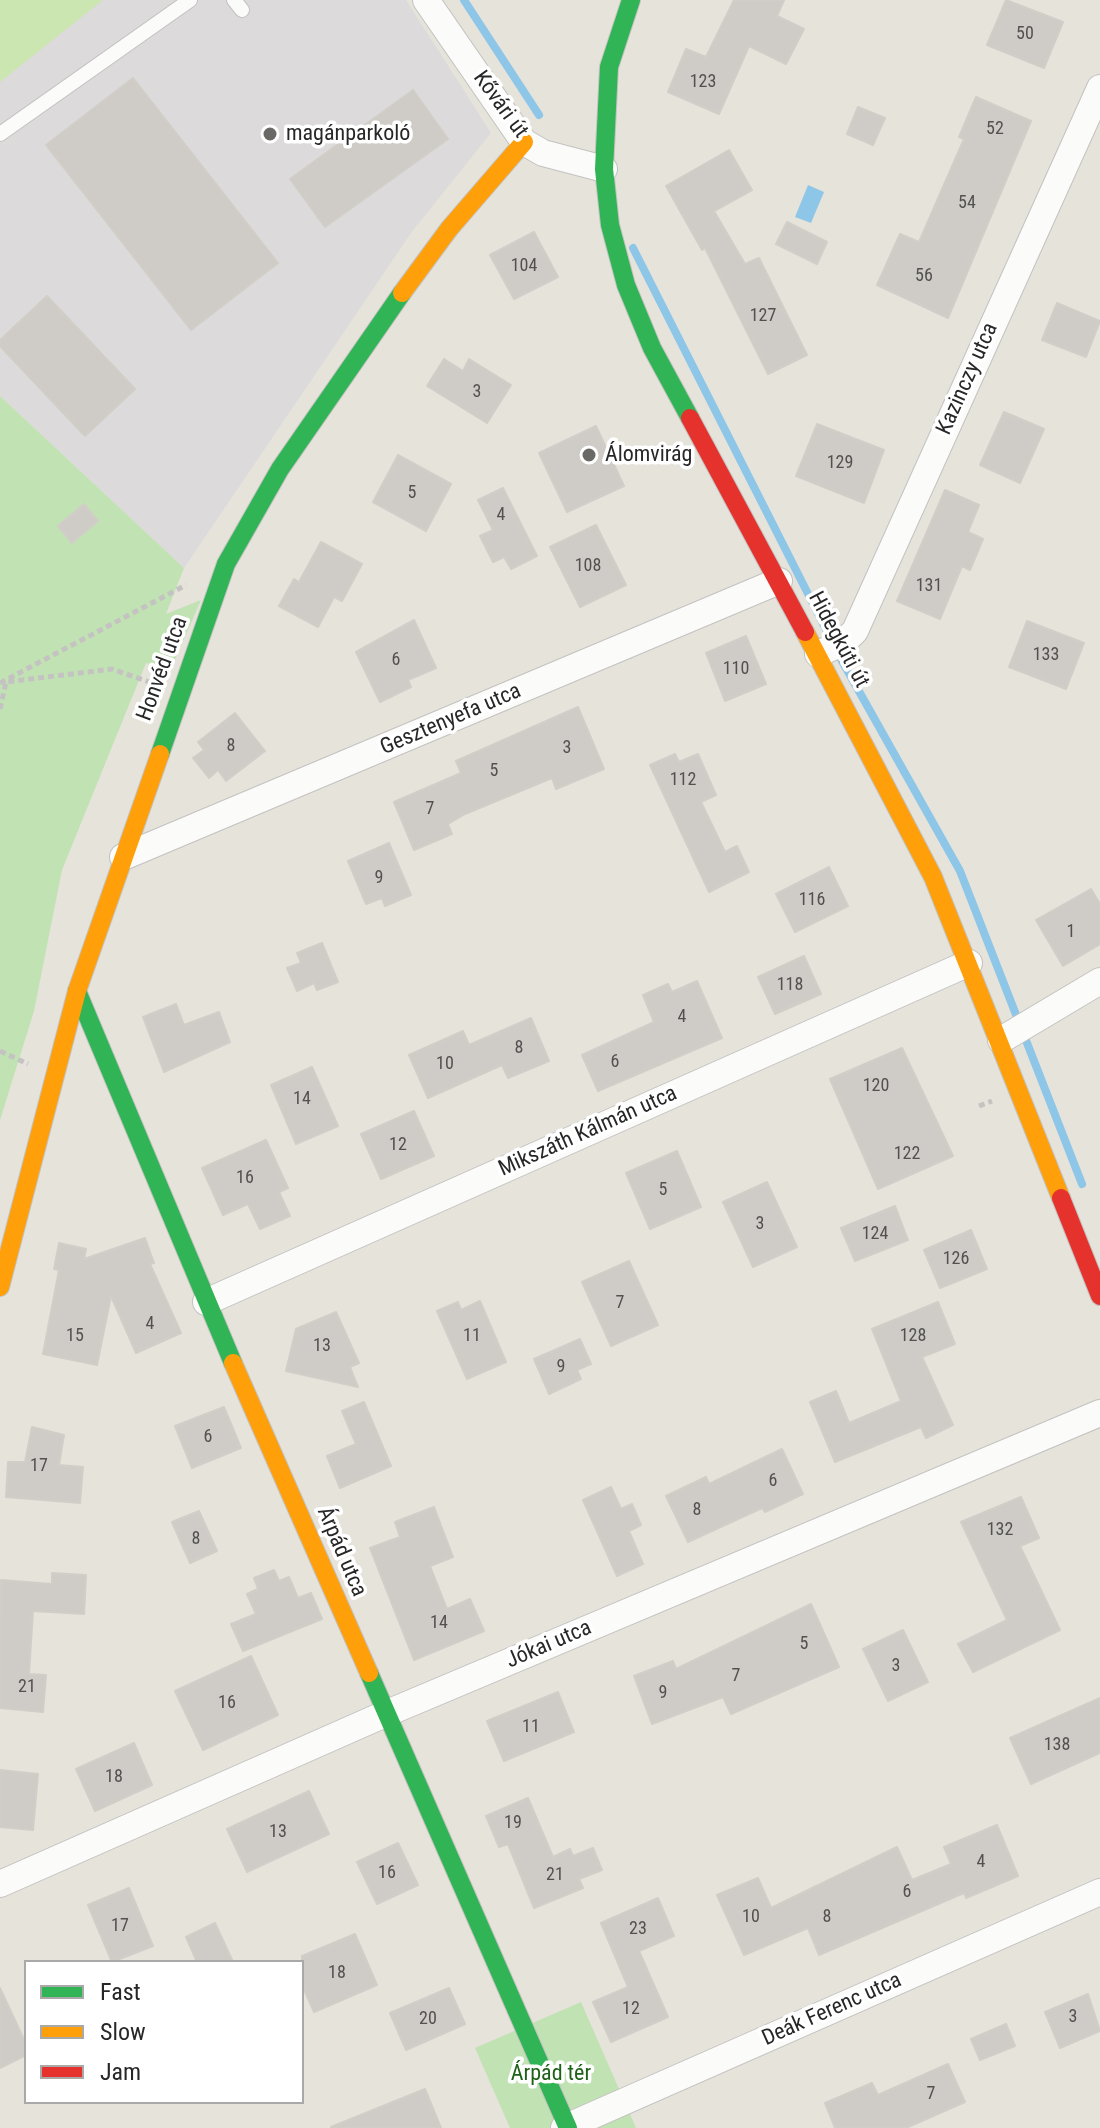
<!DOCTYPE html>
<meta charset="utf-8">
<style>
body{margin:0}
#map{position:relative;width:1100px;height:2128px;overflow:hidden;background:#e6e3db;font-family:"Roboto Condensed",sans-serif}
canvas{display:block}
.legend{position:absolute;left:24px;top:1960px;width:280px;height:144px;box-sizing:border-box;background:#fff;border:2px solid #a9a9a9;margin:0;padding:10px 14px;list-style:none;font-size:24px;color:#272727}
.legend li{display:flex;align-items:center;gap:16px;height:40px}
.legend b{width:40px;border:2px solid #a9a9a9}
</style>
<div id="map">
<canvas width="1100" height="2128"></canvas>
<ul class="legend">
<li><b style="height:10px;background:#30b455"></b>Fast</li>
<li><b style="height:10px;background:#ff9f0a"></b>Slow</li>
<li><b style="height:10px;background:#e5322d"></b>Jam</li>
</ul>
</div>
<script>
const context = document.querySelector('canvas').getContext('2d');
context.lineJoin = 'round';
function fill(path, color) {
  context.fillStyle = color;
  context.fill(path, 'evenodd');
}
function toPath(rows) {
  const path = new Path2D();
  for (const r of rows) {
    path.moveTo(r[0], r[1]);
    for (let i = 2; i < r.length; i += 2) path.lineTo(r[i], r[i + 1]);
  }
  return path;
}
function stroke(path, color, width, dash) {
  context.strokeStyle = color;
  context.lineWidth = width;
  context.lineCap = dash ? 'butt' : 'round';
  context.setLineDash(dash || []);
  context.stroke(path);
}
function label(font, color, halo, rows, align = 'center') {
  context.font = font + ' "Roboto Condensed",sans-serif';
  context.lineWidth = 7;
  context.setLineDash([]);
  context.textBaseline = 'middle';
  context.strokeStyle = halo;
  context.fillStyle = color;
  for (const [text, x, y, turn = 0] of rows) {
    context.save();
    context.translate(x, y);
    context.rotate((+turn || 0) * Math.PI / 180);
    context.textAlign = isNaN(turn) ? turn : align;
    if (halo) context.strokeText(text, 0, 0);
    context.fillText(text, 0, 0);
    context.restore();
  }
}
const industrial = toPath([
 [0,0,406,0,491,133,411,233,184,568,0,396]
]);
const green = toPath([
 [0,396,184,568,166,614,201,600,171,669,146,663,62,870,34,1011,0,1120],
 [581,2002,636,2128,510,2128,475,2048]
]);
const pitch = toPath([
 [0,0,103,0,0,82]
]);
const water = toPath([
 [808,185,824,192,811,223,795,217]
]);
const stream = toPath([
 [464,0,539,115],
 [633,248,842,661,960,871,1082,1184]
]);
const building = toPath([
 [734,0,784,0,777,16,804,29,786,64,749,46,719,114,668,92,686,49,706,57,734,0],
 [1006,0,1063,22,1044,68,987,45,1006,0],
 [133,78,278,263,191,330,46,145,133,78],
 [413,90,448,139,325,227,290,179,413,90],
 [976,97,1031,121,948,318,877,285,900,234,919,242,964,139,959,137,976,97],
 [858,107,885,118,873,145,847,134,858,107],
 [729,150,752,190,714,211,745,264,759,258,807,355,768,374,705,248,702,250,666,186,729,150],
 [787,222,827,242,817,264,776,244,787,222],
 [534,232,558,277,514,299,490,255,534,232],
 [47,296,135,389,85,436,0,346,0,340,47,296],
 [1057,303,1100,321,1086,357,1042,340,1057,303],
 [444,359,463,371,469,359,511,385,487,423,427,386,444,359],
 [1004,412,1044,429,1020,483,980,465,1004,412],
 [817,424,884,450,864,503,796,476,817,424],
 [596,426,624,486,567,512,539,453,596,426],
 [398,455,451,484,426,531,373,502,398,455],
 [503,488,537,556,511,569,504,557,493,562,480,536,493,530,478,500,503,488],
 [945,490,979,505,968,532,983,539,970,570,962,566,940,619,897,601,945,490],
 [84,504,98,521,72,543,58,526,84,504],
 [596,525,626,585,580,607,550,547,596,525],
 [321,542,362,564,342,601,334,597,318,627,279,606,294,579,299,582,321,542],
 [414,620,436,668,408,680,411,687,380,702,356,652,414,620],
 [1027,621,1084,643,1066,689,1009,667,1027,621],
 [746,636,766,684,725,701,706,653,746,636],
 [578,707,604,769,556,789,552,778,465,814,448,824,452,834,414,850,394,802,461,773,456,761,578,707],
 [235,713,265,751,226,781,218,770,209,778,193,758,204,750,198,742,235,713],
 [675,754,679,762,698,754,716,795,701,802,725,852,737,846,749,872,709,892,650,765,675,754],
 [389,843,411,895,385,906,382,898,366,904,348,861,389,843],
 [829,867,848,906,795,932,776,894,829,867],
 [1091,889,1100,904,1100,944,1063,966,1036,920,1091,889],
 [322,943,338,982,317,990,314,983,297,991,287,968,301,963,297,953,322,943],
 [804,956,821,994,775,1014,758,977,804,956],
 [697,981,722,1038,598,1091,582,1055,654,1022,643,995,668,984,672,992,697,981],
 [176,1004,184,1025,219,1012,230,1042,164,1072,143,1017,176,1004],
 [531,1018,549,1061,508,1078,502,1065,428,1098,409,1055,463,1031,469,1045,531,1018],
 [902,1048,953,1156,878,1189,830,1079,902,1048],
 [312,1067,338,1126,296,1144,271,1085,312,1067],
 [414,1111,434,1156,381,1179,361,1134,414,1111],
 [266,1140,288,1188,279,1192,290,1216,260,1229,248,1204,223,1215,202,1168,266,1140],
 [677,1151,701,1207,650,1229,626,1173,677,1151],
 [767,1182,797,1247,753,1267,723,1202,767,1182],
 [895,1206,908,1240,855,1261,841,1228,895,1206],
 [971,1230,987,1269,940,1288,924,1250,971,1230],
 [145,1238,154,1263,150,1264,181,1333,136,1353,111,1296,97,1365,43,1354,59,1270,54,1269,59,1243,86,1249,84,1259,145,1238],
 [629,1261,658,1325,611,1346,582,1282,629,1261],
 [480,1301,506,1362,467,1379,437,1311,458,1302,461,1310,480,1301],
 [938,1302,955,1344,922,1357,953,1425,926,1438,921,1427,835,1462,810,1402,836,1391,849,1423,901,1401,872,1329,938,1302],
 [336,1312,359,1363,350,1367,358,1387,286,1371,296,1329,336,1312],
 [580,1339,591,1364,577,1370,581,1379,549,1394,534,1359,580,1339],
 [364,1402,391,1466,340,1488,327,1456,356,1444,342,1411,364,1402],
 [224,1407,241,1448,192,1468,175,1426,224,1407],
 [32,1427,64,1435,59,1465,83,1467,80,1503,6,1497,8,1462,25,1462,32,1427],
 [782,1449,803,1494,765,1512,762,1508,688,1542,666,1496,706,1477,709,1484,782,1449],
 [611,1487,621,1509,632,1504,641,1525,629,1531,643,1564,617,1576,583,1500,611,1487],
 [1021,1497,1039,1538,1020,1546,1060,1630,973,1672,958,1644,1007,1620,961,1522,1021,1497],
 [434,1507,453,1557,430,1566,447,1609,470,1599,484,1631,414,1660,370,1548,400,1537,395,1522,434,1507],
 [199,1511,217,1551,190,1563,172,1522,199,1511],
 [274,1570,279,1581,289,1577,298,1598,311,1593,322,1619,243,1651,231,1624,256,1614,247,1594,258,1589,254,1578,274,1570],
 [52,1573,86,1575,84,1614,33,1611,29,1674,46,1675,43,1712,0,1708,1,1580,52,1584,52,1573],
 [811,1604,839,1667,731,1714,723,1697,652,1724,634,1676,673,1661,676,1669,811,1604],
 [903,1630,928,1682,888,1701,863,1649,903,1630],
 [251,1656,278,1715,203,1750,175,1691,251,1656],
 [558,1692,574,1732,504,1761,487,1721,558,1692],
 [1100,1698,1100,1753,1031,1784,1010,1738,1100,1698],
 [134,1743,152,1785,95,1811,76,1769,134,1743],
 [0,1770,38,1774,33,1830,0,1827,0,1770],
 [309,1791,329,1834,247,1872,227,1829,309,1791],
 [528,1798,553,1857,570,1849,573,1856,593,1848,602,1870,579,1879,583,1888,534,1908,508,1844,499,1847,486,1816,528,1798],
 [997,1825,1018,1876,966,1898,964,1893,819,1955,808,1928,744,1955,717,1895,758,1878,771,1908,897,1847,912,1880,951,1864,944,1847,997,1825],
 [398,1843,418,1885,377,1904,357,1862,398,1843],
 [129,1888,153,1946,112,1962,88,1905,129,1888],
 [658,1898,674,1936,639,1951,668,2017,611,2042,593,2002,628,1987,601,1923,658,1898],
 [215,1923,233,1962,197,1962,186,1937,215,1923],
 [355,1934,377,1985,314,2012,302,1985,302,1956,355,1934],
 [0,1988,26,2044,26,2055,0,2068,0,1988],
 [449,1988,465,2024,406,2050,390,2013,449,1988],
 [1088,1994,1100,2031,1060,2048,1045,2012,1088,1994],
 [1006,2024,1015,2046,980,2060,971,2039,1006,2024],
 [948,2064,965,2102,906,2128,835,2128,825,2103,872,2083,878,2095,948,2064],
 [425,2089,441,2128,332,2128,331,2127,425,2089]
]);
const path = toPath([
 [0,683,186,585],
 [0,709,6,682,112,669,152,683],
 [0,1051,28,1064],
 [979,1106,992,1101]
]);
const lane = toPath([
 [234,0,242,10],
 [0,134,190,0]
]);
const street = toPath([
 [426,0,524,142,543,153,604,169],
 [818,654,844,642,855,631,1100,88],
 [123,857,779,581],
 [1001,1040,1100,981],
 [206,1302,969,963],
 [0,1884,385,1714,1100,1413],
 [564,2128,1100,1892]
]);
const fast = toPath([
 [631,0,609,67,604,169,610,225,626,285,652,348,690,418],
 [160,754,226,564,280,469,402,293],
 [77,991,233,1363],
 [369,1673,568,2128]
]);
const slow = toPath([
 [402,293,449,229,524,142],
 [805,632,933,877,1061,1198],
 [0,1287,77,991,160,754],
 [233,1363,369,1673]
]);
const jam = toPath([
 [690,418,805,632],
 [1061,1198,1100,1296]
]);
const markers = [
 [270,134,8,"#6a6966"],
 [589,455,8,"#6a6966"]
];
const numberNames = [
 ["50",1025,34],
 ["123",703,82],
 ["52",995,129],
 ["54",967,203],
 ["104",524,266],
 ["56",924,276],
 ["127",763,316],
 ["3",477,392],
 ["129",840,463],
 ["5",412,493],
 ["4",501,515],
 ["108",588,566],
 ["131",929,586],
 ["133",1046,655],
 ["6",396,660],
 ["110",736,669],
 ["8",231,746],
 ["3",567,748],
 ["5",494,771],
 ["112",683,780],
 ["7",430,809],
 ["9",379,878],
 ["116",812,900],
 ["1",1071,932],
 ["118",790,985],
 ["4",682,1017],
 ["8",519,1048],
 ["6",615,1062],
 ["10",445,1064],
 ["120",876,1086],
 ["14",302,1099],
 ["12",398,1145],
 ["122",907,1154],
 ["16",245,1178],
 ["5",663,1190],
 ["3",760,1224],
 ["124",875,1234],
 ["126",956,1259],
 ["7",620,1303],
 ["4",150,1324],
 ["15",75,1336],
 ["11",472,1336],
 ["128",913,1336],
 ["13",322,1346],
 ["9",561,1367],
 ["6",208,1437],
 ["17",39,1466],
 ["6",773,1481],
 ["8",697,1510],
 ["132",1000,1530],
 ["8",196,1539],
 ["14",439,1623],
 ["5",804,1644],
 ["3",896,1666],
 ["7",736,1676],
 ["21",27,1687],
 ["9",663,1693],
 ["16",227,1703],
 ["11",531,1727],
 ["138",1057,1745],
 ["18",114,1777],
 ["19",513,1823],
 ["13",278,1832],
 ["4",981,1862],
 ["16",387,1873],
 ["21",555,1875],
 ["6",907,1892],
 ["10",751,1917],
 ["8",827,1917],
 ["17",120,1926],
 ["23",638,1929],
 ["18",337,1973],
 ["12",631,2009],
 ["3",1073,2017],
 ["20",428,2019],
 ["7",931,2094]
];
const streetNames = [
 ["Kővári út",500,105,54],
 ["Kazinczy utca",968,379,-66],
 ["Hidegkúti út",838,640,62],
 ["Honvéd utca",163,669,-70],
 ["Gesztenyefa utca",451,720,-23],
 ["Mikszáth Kálmán utca",588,1132,-24],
 ["Árpád utca",341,1552,67],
 ["Jókai utca",549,1645,-23],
 ["Deák Ferenc utca",832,2010,-24]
];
const poiNames = [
 ["magánparkoló",286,134],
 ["Álomvirág",605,455]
];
const parkNames = [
 ["Árpád tér",551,2074]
];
fill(industrial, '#dcdadb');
fill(green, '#c1e2b3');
fill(pitch, '#cce6b1');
fill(water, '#8ec6e8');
stroke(stream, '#8ec6e8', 8);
fill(building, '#cfccc7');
stroke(building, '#d1cec8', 2);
stroke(lane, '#c3c2c1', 16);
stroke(street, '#c3c2c1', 28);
stroke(fast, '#c3c2c1', 20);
stroke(slow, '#c3c2c1', 20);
stroke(jam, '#c3c2c1', 20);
stroke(path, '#c4c3c2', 5, [6, 4]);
stroke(lane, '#fbfbfa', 14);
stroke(street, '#fbfbfa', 26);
stroke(fast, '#30b455', 18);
stroke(slow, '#ff9f0a', 18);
stroke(jam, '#e5322d', 18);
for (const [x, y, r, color] of markers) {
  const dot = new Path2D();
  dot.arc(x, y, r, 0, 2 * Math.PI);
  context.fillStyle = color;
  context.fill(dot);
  stroke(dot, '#fff', 3);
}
label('18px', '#525150', null, numberNames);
label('22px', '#272727', '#fff', streetNames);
label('22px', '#272727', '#fff', poiNames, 'left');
label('22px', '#1e6218', '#fff', parkNames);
</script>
